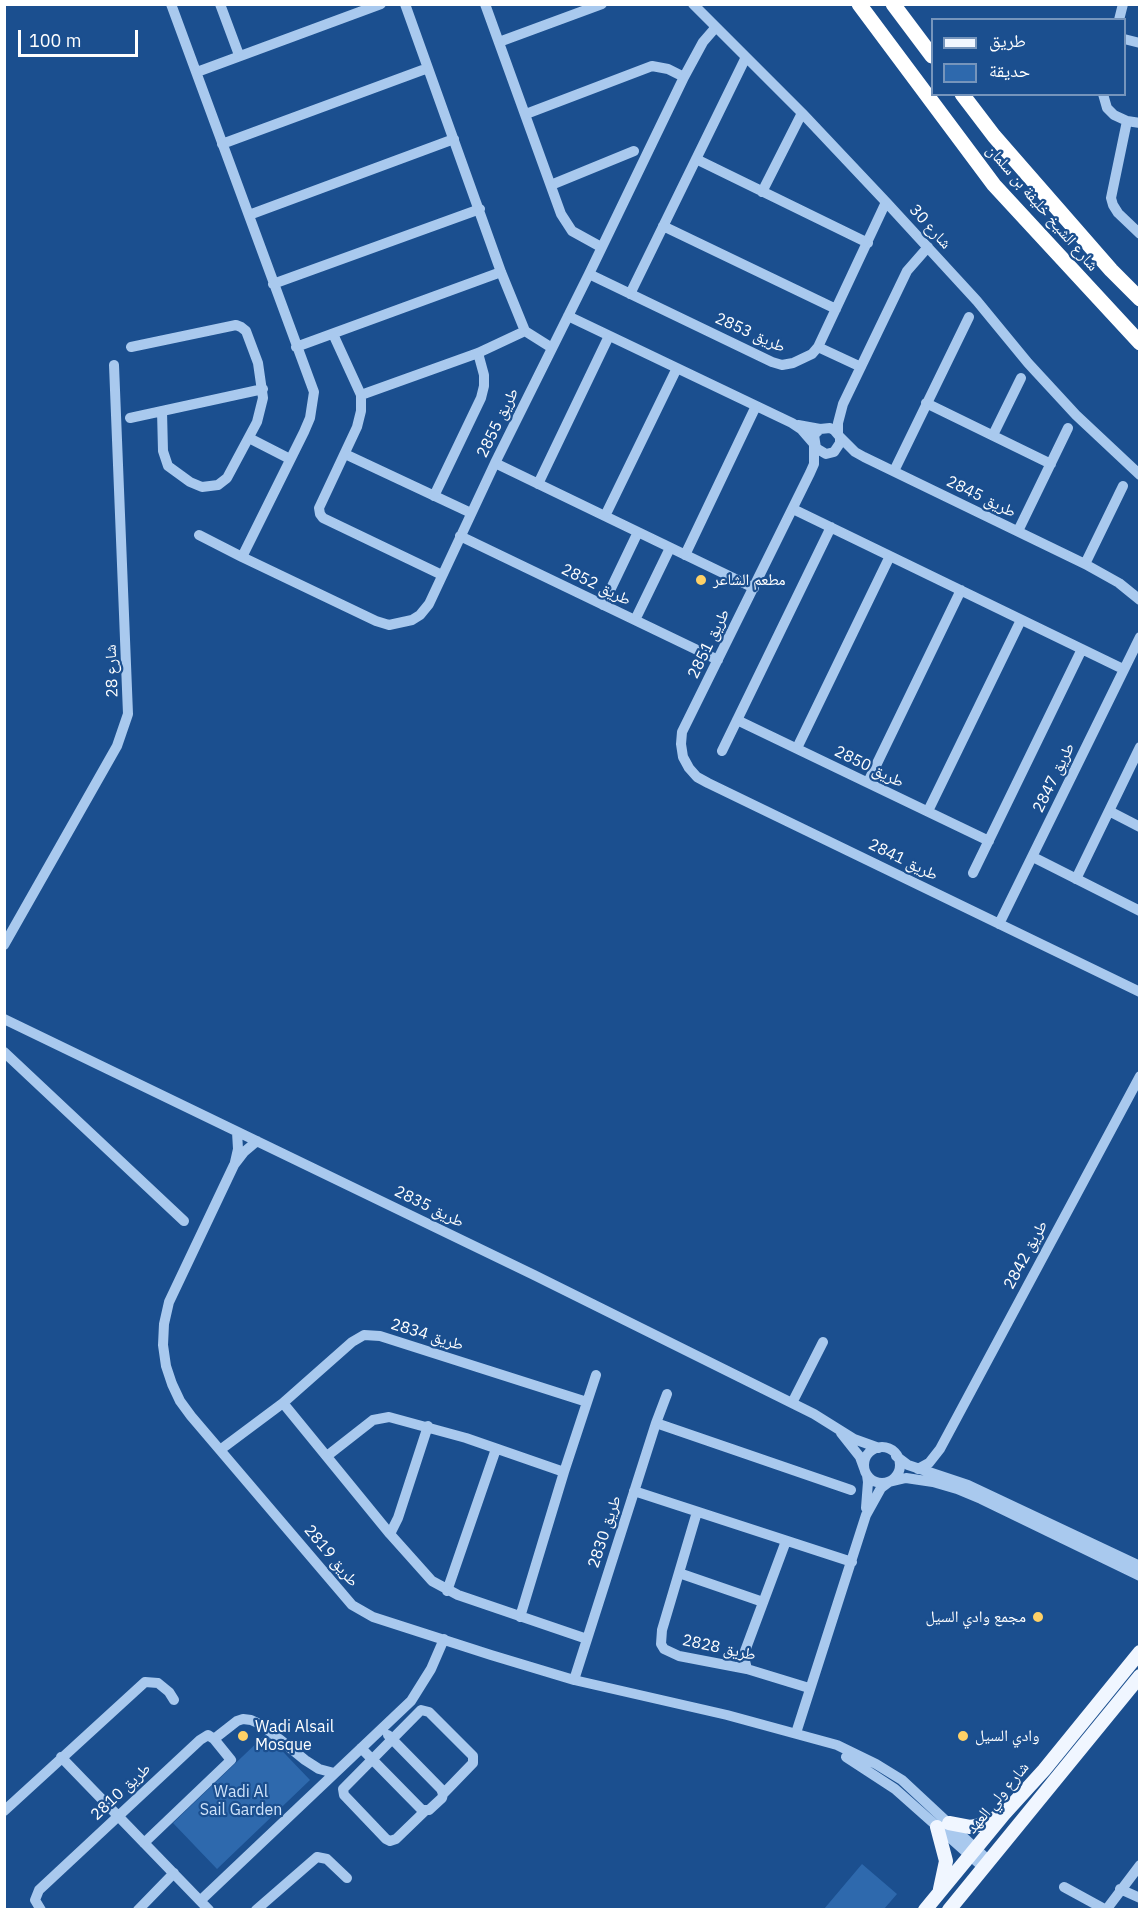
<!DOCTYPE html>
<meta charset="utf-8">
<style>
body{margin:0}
#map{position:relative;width:1144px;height:1914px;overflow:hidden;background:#1b4f8f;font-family:"IBM Plex Sans","Noto Naskh Arabic",sans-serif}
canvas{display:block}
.frame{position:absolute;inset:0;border:6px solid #fff;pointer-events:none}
.legend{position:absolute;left:931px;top:18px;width:195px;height:78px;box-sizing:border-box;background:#1b4f8f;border:2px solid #7695bc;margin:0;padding:8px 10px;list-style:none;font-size:18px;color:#fff}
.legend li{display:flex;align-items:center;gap:12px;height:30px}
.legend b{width:30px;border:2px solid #7695bc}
.scale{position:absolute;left:18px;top:30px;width:120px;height:27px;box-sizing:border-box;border:3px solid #fff;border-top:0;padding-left:8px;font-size:18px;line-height:21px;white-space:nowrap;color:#fff;-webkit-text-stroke:4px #1b4f8f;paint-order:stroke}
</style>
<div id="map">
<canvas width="1144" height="1914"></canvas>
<div class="frame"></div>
<ul class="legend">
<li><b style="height:8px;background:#f0f6ff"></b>طريق</li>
<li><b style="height:16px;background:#2e69ad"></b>حديقة</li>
</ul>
<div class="scale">100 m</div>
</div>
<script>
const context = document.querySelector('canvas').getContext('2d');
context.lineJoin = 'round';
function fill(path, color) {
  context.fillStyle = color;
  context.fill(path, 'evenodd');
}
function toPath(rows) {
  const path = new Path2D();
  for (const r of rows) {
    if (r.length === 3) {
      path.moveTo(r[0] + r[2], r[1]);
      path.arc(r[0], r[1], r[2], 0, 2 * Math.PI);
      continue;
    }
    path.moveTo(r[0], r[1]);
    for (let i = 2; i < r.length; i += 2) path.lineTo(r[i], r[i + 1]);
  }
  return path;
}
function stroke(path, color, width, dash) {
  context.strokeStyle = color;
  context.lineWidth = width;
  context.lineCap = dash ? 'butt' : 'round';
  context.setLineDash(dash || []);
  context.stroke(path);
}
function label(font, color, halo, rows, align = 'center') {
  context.font = font + ' "IBM Plex Sans","Noto Naskh Arabic",sans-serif';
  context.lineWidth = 4.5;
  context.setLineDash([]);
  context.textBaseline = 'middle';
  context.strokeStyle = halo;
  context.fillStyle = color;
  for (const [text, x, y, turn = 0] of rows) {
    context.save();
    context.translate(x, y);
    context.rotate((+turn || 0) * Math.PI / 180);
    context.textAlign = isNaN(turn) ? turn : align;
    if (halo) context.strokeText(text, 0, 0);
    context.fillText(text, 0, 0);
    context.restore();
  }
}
const green = toPath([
 [266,1734,310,1780,217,1869,173,1823],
 [862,1864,897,1894,884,1909,824,1909]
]);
const minor = toPath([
 [171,4,314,392,310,418,304,432,242,557],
 [220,4,239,55],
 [405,4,501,272,525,331,552,348],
 [485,4,561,214,572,231,601,247],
 [693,4,802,113,886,202,977,301,1028,363,1076,415,1140,475],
 [1119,20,1123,4],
 [1124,39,1140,43],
 [499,42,602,4],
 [197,72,381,4],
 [1103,94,1107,108,1114,115,1127,121,1140,123],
 [526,114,652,66,668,69,684,77],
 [1127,121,1111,198,1113,205,1118,213,1140,234],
 [222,144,428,68],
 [696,159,868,243],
 [551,185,634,151],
 [762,192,802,113],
 [249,215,454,139],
 [663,226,836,309],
 [589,274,772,362,782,365,793,363,812,354,818,347,886,202],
 [273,284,480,209],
 [630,294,746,57],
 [568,316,792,423,801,429,814,444,814,464,810,473,682,732,681,744,683,757,689,768,697,777,708,783,1140,992],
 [333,334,361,395,361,411,357,427,319,508,320,514,323,518,442,575],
 [131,347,236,325,241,327,246,331,258,363,263,398,257,422,227,478,218,485,202,487,190,482,168,466,163,451,162,411],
 [296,347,501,272],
 [818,347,861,367],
 [361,395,478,353,525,331],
 [926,403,1051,464],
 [130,418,263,389],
 [798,425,820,429,830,428,834,430,840,437,840,443,834,452,826,454,816,448,814,435,820,429],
 [838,433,838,423,843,404,907,271,928,247],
 [993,435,1021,378],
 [840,437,855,452,864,457,1085,564,1119,583,1140,600],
 [249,438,290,459],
 [345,454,471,513],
 [495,463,754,588],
 [894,471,969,317],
 [538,484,609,336],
 [434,496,481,398,484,386,484,375,478,353],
 [793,509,1123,669],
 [605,516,677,368],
 [1018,531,1068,428],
 [199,535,242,557,376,621,389,625,412,620,420,615,429,604,495,463,589,274,684,77,703,42,716,27],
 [460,536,718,660],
 [685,555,756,406],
 [1085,564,1123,486],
 [603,605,638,532],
 [635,620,670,548],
 [737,720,989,841],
 [797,748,890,556],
 [722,751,831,527],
 [868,782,961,590],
 [928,811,1021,620],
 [1109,811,1140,827],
 [1033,857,1140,911],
 [973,873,1082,649],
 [1076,879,1140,747],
 [999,924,1140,637],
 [4,945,117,746,128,714,114,365],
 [4,1019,534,1275,814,1414,854,1439,879,1448],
 [4,1052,184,1221],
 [257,1141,244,1152,234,1165,169,1302,164,1324,163,1345,166,1366,172,1384,180,1401,191,1416,352,1605,373,1617,491,1655,574,1680,727,1715,837,1745,876,1764,902,1780,989,1861],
 [235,1162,238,1149,237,1132],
 [283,1403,390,1534,432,1581,458,1595,587,1639],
 [792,1403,823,1342],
 [656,1423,851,1490],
 [841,1433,860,1457,864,1468],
 [882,1465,18],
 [220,1450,283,1403,352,1342,364,1335,380,1336,587,1402],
 [327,1456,373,1420,389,1417,466,1438,564,1472],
 [896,1456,908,1465,968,1485,1140,1566],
 [918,1469,929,1463,940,1449,1140,1076],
 [634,1491,852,1562],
 [866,1508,868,1482,867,1475],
 [697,1512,662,1630,661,1644,664,1649,679,1656,747,1669,809,1688],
 [390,1534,398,1518,428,1426],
 [679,1573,763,1602],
 [447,1591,496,1449],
 [520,1617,564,1472,596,1375],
 [747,1669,745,1661,745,1651,786,1541],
 [574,1680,656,1423,667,1394],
 [796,1733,866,1515,881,1488,889,1482,906,1478,933,1482,957,1489,981,1499,1140,1576],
 [214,1739,237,1721,243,1719,251,1720,262,1725,305,1760,319,1769,334,1773],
 [361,1748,422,1810,429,1810,442,1798,443,1794,441,1789,388,1735],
 [61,1757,209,1910],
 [846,1757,895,1789,984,1868],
 [4,1811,145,1682,158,1683,169,1692,174,1700],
 [425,1811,396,1839,390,1841,386,1839,344,1795,343,1789,421,1710,429,1712,473,1756,473,1763,443,1794],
 [1064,1887,1106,1910,1140,1865],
 [1120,1889,1140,1898],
 [201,1900,411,1701,431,1669,444,1639],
 [41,1910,35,1900,39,1890,200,1740,208,1735,214,1739,231,1760,144,1843],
 [138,1910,174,1873],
 [256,1910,317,1857,327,1859,347,1878]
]);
const major = toPath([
 [949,1823,970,1827,979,1825,1002,1815],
 [937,1827,946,1861,940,1889],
 [925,1910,1004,1814,1044,1770,1140,1652],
 [949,1910,1140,1676]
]);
const highway = toPath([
 [859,4,994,185,1140,343],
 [893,4,932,56],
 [962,94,994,136,1111,270,1140,299]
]);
const markers = [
 [701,580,6,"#ffd166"],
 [1038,1617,6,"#ffd166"],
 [243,1736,6,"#ffd166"],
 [963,1736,6,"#ffd166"]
];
const streetNames = [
 ["شارع الشيخ خليفة بن سلمان",1042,208,49],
 ["شارع 30",930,227,48],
 ["طريق 2853",750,333,24],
 ["طريق 2855",498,423,-64],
 ["طريق 2845",981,497,26],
 ["طريق 2852",596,585,26],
 ["طريق 2851",709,644,-64],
 ["شارع 28",112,671,-92],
 ["طريق 2850",869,767,26],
 ["طريق 2847",1054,778,-64],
 ["طريق 2841",903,860,26],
 ["طريق 2835",429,1207,26],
 ["طريق 2842",1026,1255,-62],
 ["طريق 2834",427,1335,17],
 ["طريق 2830",605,1532,-72],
 ["طريق 2819",331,1556,50],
 ["طريق 2828",719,1648,12],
 ["طريق 2810",121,1792,-43],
 ["شارع ولي العهد",998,1798,-50]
];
const poiNames = [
 ["مطعم الشاعر",713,580],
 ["مجمع وادي السيل",1026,1617,"right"],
 ["Wadi Alsail",255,1727],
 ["Mosque",255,1745],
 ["وادي السيل",975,1736]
];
const parkNames = [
 ["Wadi Al",241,1792],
 ["Sail Garden",241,1810]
];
fill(green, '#2e69ad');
stroke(minor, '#a9c9ee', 10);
stroke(major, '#f0f6ff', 14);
stroke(highway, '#fff', 15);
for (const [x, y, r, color] of markers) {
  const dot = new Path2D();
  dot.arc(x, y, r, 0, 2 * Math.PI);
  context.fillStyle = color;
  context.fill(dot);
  stroke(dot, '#1b4f8f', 2);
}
label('16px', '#fff', '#1b4f8f', streetNames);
label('16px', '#fff', '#1b4f8f', poiNames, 'left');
label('16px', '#cfe3fa', '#1b4f8f', parkNames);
</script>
